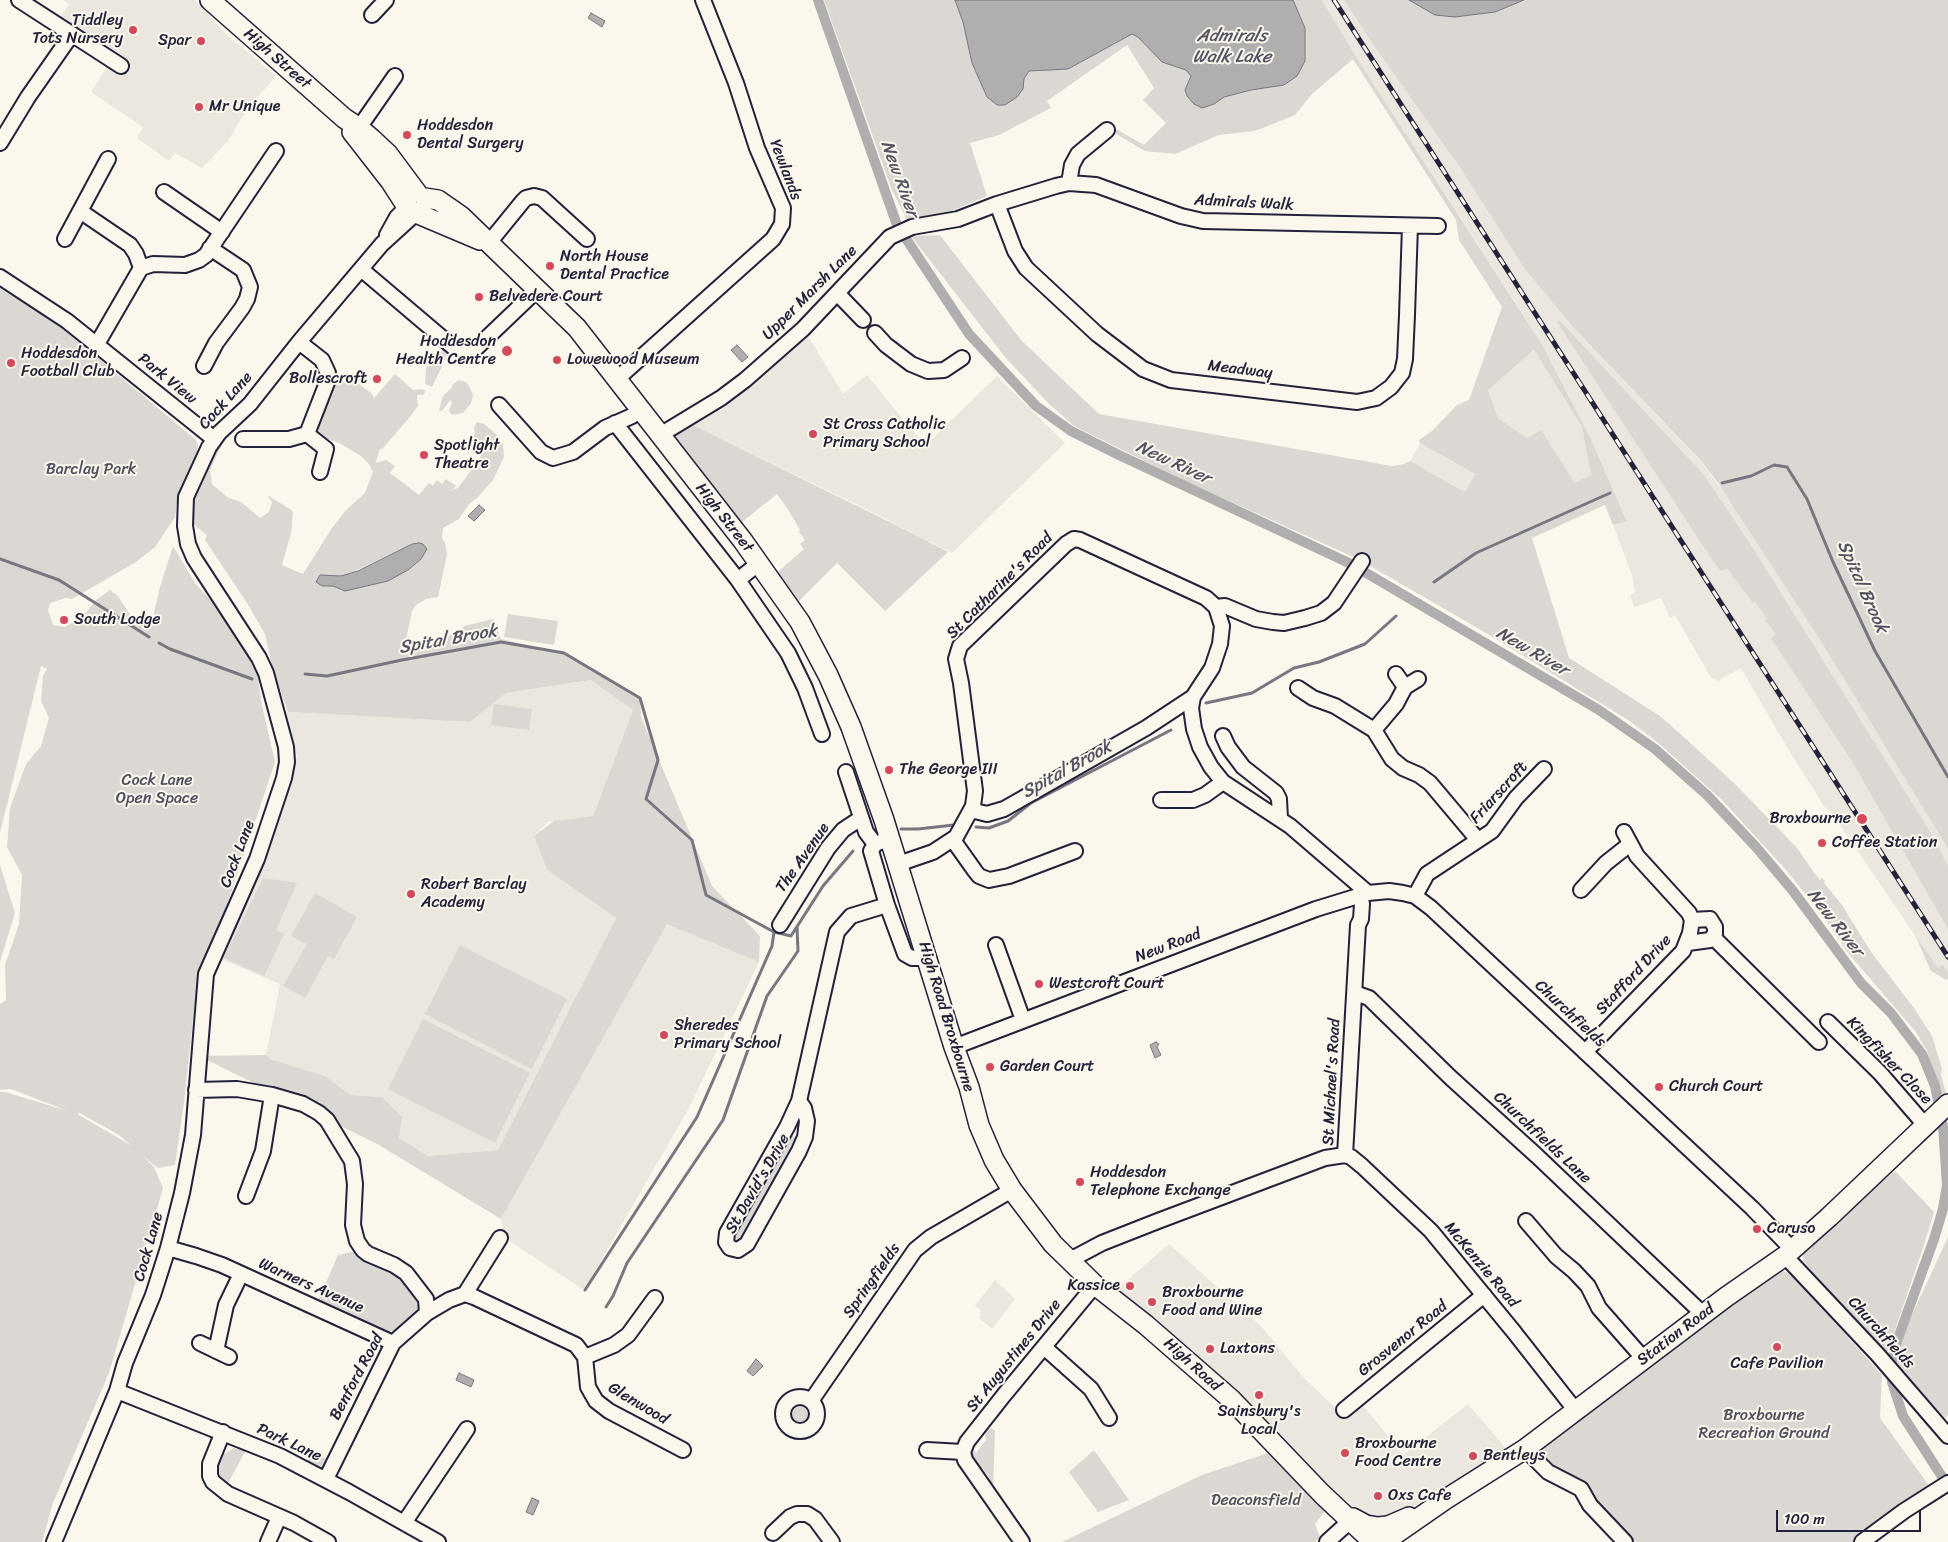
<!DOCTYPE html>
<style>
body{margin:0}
#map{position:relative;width:1948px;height:1542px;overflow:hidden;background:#fbf7ec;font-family:Sriracha,sans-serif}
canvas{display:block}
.scale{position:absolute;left:1776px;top:1510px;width:145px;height:22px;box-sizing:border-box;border:2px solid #22223b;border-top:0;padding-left:6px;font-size:15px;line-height:18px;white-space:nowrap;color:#22223b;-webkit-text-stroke:4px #fbf7ec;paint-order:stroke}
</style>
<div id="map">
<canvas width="1948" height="1542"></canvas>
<div class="scale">100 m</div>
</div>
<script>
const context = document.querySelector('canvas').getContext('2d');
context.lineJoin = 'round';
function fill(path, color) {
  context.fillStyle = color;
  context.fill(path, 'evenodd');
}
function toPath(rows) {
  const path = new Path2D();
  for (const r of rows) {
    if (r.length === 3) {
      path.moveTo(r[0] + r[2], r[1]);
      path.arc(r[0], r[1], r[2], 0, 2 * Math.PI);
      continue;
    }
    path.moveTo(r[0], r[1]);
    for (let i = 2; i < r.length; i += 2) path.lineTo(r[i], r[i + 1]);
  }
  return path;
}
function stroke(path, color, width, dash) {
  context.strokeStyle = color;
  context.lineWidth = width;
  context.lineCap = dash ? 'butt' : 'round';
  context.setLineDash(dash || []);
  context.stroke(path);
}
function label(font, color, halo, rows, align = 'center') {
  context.font = font + ' Sriracha,sans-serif';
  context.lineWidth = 4;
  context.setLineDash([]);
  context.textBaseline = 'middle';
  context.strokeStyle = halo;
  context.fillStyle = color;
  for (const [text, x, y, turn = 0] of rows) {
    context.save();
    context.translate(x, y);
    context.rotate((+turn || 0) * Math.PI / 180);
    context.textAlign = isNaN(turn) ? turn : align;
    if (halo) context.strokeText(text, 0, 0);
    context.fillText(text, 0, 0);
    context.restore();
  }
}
const built = toPath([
 [63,0,195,0,227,35,276,76,247,109,228,141,202,168,175,153,169,161,137,138,143,127,91,92,110,63,58,21,69,4],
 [1322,0,1344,0,1374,46,1461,169,1524,268,1572,326,1702,463,1747,524,1820,640,1948,849,1948,972,1943,965,1938,969,1833,815,1823,805,1784,742,1741,668,1718,681,1710,676,1675,615,1670,618,1661,598,1634,607,1630,595,1635,593,1633,578,1613,525,1627,520,1590,437,1559,376,1543,346,1514,300,1357,58],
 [805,331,843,394,867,375,925,446,997,376,1065,443,952,553,858,505,691,424,752,379],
 [1534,350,1582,427,1591,475,1575,483,1540,430,1527,438,1498,418,1488,390],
 [1420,443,1475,474,1465,492,1410,461],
 [592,680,633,710,593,816,548,822,534,836,547,870,616,918,498,1150,428,1156,398,1138,382,1097,351,1095,325,1076,270,1059,266,1055,280,984,216,957,297,757,283,712,470,722,506,693],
 [667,923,759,962,689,1108,584,1290,505,1238,501,1219],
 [1169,1244,1261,1326,1304,1378,1345,1417,1362,1404,1403,1455,1468,1404,1509,1452,1439,1494,1385,1520,1372,1517,1360,1512,1341,1496,1293,1451,1197,1357,1148,1313,1117,1289],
 [995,1280,1015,1299,992,1329,979,1318,981,1311,975,1306]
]);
const green = toPath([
 [824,0,955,0,963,22,973,63,987,97,1023,89,1024,79,1029,71,1068,69,1132,34,1138,37,1153,53,1186,70,1191,76,1185,90,1214,104,1224,97,1251,90,1305,28,1293,0,1322,0,1357,58,1543,346,1590,437,1627,521,1613,525,1605,505,1532,538,1569,658,1660,716,1686,739,1736,785,1797,848,1815,874,1820,880,1822,878,1825,881,1824,883,1842,905,1871,952,1914,1008,1932,1036,1942,1069,1941,1075,1946,1093,1942,1096,1927,1051,1916,1032,1848,953,1823,916,1787,871,1722,800,1656,741,1628,720,1486,633,1358,559,1185,481,1074,426,1048,403,1005,357,911,236,940,235,1021,340,1099,414,1392,466,1404,464,1410,461,1465,492,1475,474,1420,443,1419,440,1432,431,1457,405,1469,400,1502,307,1459,240,1456,220,1353,59,1312,94,1295,115,1255,131,1219,135,1175,154,1145,151,1113,132,1116,129,1144,145,1166,123,1143,100,1154,88,1127,45,1047,101,1051,108,999,135,970,143,987,196,942,215,907,220,892,190],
 [1534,350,1582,427,1591,475,1575,483,1541,430,1527,438,1498,418,1488,390],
 [1344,0,1409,0,1435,15,1523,2,1524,0,1948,0,1948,849,1820,640,1718,483,1702,462,1572,326,1524,268,1461,169,1374,46],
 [0,289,51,319,195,439,198,444,197,455,178,495,175,517,155,547,136,562,72,599,66,598,50,603,48,610,53,625,65,627,84,615,96,600,110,590,118,596,131,616,156,622,154,613,160,587,173,546,195,583,226,617,248,651,257,671,262,706,275,762,195,1000,184,1102,175,1165,158,1168,143,1156,154,1167,163,1188,109,1373,53,1503,42,1542,0,1542,0,1092,5,1092,68,1111,11,1089,0,1090,0,1004,6,1000,5,965,19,924,22,875,7,847,10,808,26,764,41,746,49,718,41,701,43,676,47,669,41,666,0,833],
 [78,1112,119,1135,132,1146,79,1115],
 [1560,321,1704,475,1747,539,1929,830,1945,860,1948,866,1948,929,1853,763,1771,638,1776,634,1765,620,1767,618,1755,602,1753,603,1727,568,1721,571,1713,561,1557,322],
 [445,347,448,350,445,360,432,387,425,384,426,368],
 [395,374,413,390,422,389,426,391,423,395,417,395,418,406,409,418,383,448,379,450,376,463,386,460,395,466,390,473,419,495,429,483,433,486,437,480,442,484,446,479,456,486,452,490,458,488,480,458,482,449,471,441,475,433,474,427,477,422,484,424,496,434,503,445,504,457,493,480,477,498,469,504,459,519,443,528,442,538,445,543,447,554,438,597,426,599,416,605,412,611,405,644,460,633,464,626,493,619,501,639,564,653,640,698,641,717,712,886,760,936,759,962,667,924,501,1219,379,1145,199,1056,266,1055,270,1059,325,1076,351,1095,382,1097,402,1117,399,1138,428,1156,498,1150,616,918,547,870,534,836,554,821,593,816,633,710,591,680,506,693,470,722,288,712,272,666,265,634,247,603,205,540,207,535,188,520,190,496,200,471,230,427,210,470,212,484,227,497,241,502,260,518,269,512,272,502,267,495,293,511,291,533,282,565,303,574,330,531,346,510,365,493,373,472,369,464,361,456,339,443,318,435,312,430,330,377,354,384,356,382,371,393,374,398],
 [419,543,425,546,421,559,408,570,388,581,342,590,333,586,322,586,320,575,341,576,349,574,412,544],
 [459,380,466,382,470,388,473,395,471,403,463,413,452,415,449,411,452,402,450,400,442,411,439,411,443,396,452,387,453,384],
 [691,424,914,534,948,552,885,611,837,563,798,602,778,572,804,549,800,544,805,540,799,532,800,530,789,511,777,494,742,522,675,437,678,432],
 [508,614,558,621,554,645,504,637],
 [494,704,532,709,529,730,491,725],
 [0,865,15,913,0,962],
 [263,878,297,883,276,930,284,934,264,976,224,958],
 [315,893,357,917,334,959,328,956,305,998,283,986,307,944,291,936],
 [1915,935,1938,968,1943,965,1948,972,1948,979,1946,980,1931,971],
 [460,945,567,999,532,1069,425,1014],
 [423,1019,530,1073,495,1143,388,1089],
 [790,1135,798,1138,744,1242,733,1244,731,1235],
 [1895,1171,1934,1212,1924,1245,1886,1356,1814,1275,1804,1261,1802,1249,1867,1189,1877,1186],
 [1948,1237,1948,1415,1945,1418,1902,1376,1895,1366,1904,1332],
 [355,1251,370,1262,399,1275,406,1281,421,1302,422,1310,399,1330,387,1332,374,1332,316,1306,338,1255],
 [1783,1271,1791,1274,1882,1375,1880,1418,1930,1487,1855,1542,1636,1542,1595,1498,1589,1484,1581,1479,1562,1472,1547,1460,1542,1454,1543,1446,1576,1417,1775,1273],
 [800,1416,13],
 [991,1428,995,1431,993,1493,989,1484,990,1478,982,1468,975,1467,970,1460,970,1450,972,1447,976,1453,986,1440,985,1434],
 [234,1448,246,1450,227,1485,220,1478,217,1463,221,1456],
 [1094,1450,1129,1500,1098,1512,1069,1472],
 [1268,1453,1325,1511,1315,1524,1320,1537,1315,1542,1062,1542,1202,1475],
 [310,1457,331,1458,326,1467,318,1470,306,1465]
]);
const water = toPath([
 [955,0,1293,0,1305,28,1305,61,1297,76,1284,85,1251,90,1224,97,1214,104,1202,108,1194,104,1187,96,1185,90,1191,76,1186,70,1162,62,1138,37,1132,34,1068,69,1029,71,1024,79,1023,89,1017,97,1005,105,997,105,987,97,972,63,963,22,955,0],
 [1409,0,1524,0,1495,12,1455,17,1435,15,1409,0],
 [591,13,605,21,602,27,588,18,591,13],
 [737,345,748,357,742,362,731,350,737,345],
 [479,505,485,510,474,521,468,516,479,505],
 [419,543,423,544,427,549,421,559,408,570,388,581,345,591,333,586,322,586,316,582,320,575,341,576,358,571,412,544,419,543],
 [1156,1042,1159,1044,1157,1047,1161,1055,1155,1058,1150,1045,1156,1042],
 [756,1359,763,1366,753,1376,747,1371,756,1359],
 [459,1373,474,1380,471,1387,456,1380,459,1373],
 [532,1498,539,1501,533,1515,526,1512,532,1498]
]);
const stream = toPath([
 [1722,483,1751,476,1774,465,1787,467,1807,499,1833,562,1875,651,1948,777],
 [0,559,59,580,149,637],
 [1434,582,1476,553,1610,493],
 [159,643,170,649,252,679],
 [305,674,327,676,402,660,501,642,564,653,640,698,658,760,646,799,692,840,706,895,774,932,791,936,823,886,853,851],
 [1206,703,1252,693,1294,668,1319,662,1365,644,1396,616],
 [976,827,989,828,1008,821,1031,803,1171,730],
 [901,829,918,829,954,825],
 [585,1290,697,1117,772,946,774,932],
 [606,1307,613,1296,627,1263,723,1120,767,996,798,951,797,927]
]);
const canal = toPath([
 [818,0,897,225,969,334,1036,406,1071,431,1119,455,1351,564,1599,710,1655,749,1707,795,1756,847,1793,891,1861,983,1891,1013,1922,1054,1935,1086,1943,1126,1947,1185,1943,1209,1934,1239,1897,1341,1892,1361,1892,1382,1903,1416,1948,1486]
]);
const minor = toPath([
 [19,0,121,66],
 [372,15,386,0],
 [354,135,395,76],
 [0,143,28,97,72,34],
 [1069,183,1072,165,1078,154,1107,130],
 [164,192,222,232],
 [997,204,1015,251,1026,268,1097,334,1143,369,1171,380,1357,402,1376,398,1391,387,1402,373,1405,359,1407,315,1410,226],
 [80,211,130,245,136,254,141,268],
 [387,235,397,217,407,207],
 [65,239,108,159],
 [488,244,523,201,526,198,534,196,542,198,587,239],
 [361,269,453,347,470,354,538,289],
 [0,277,67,321,214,439],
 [837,293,863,320],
 [875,333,886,345,911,364,928,371,944,370,962,358],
 [97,344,141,268,153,264,185,265,199,260,206,255,276,151],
 [204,366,216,343,242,308,247,299,250,287,243,270,210,248],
 [617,379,773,239,782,224,783,208,757,148,736,83,703,0],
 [499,405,541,452,553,458,573,452,605,428,632,416,641,410],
 [615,423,738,580,764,618,788,653,805,688,822,734],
 [307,434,326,449,320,472],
 [660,435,721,398,745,380,803,329,890,237,912,227,958,219,997,204,1056,186,1069,183,1096,185,1181,216,1203,221,1438,226],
 [243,439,289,439,307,434,328,380,328,373,322,360,299,342],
 [738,580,759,563],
 [1216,607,1225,606,1256,619,1273,622,1284,623,1305,618,1321,613,1334,603,1362,561],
 [1396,674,1405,687],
 [1298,688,1313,698,1335,706,1374,730,1392,759,1403,768,1419,775,1430,783,1478,840],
 [1374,730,1396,704,1405,687,1418,679],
 [1223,736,1228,747,1243,767,1276,793,1279,799,1280,818],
 [846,772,866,832,875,844],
 [1161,800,1193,800,1205,795,1223,782],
 [971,810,987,814,1004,809,1146,728,1193,697],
 [889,839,875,844,871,851,887,905,905,954,912,958,927,958],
 [953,840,975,871,979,876,989,880,1009,876,1075,851],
 [898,864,933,852,956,837,973,806,975,791,961,683,956,659,960,646,1066,544,1074,539,1080,540,1206,598,1216,607,1222,626,1220,644,1212,668,1193,697,1191,708,1194,729,1200,747,1211,767,1223,782,1290,826,1368,893,1389,891,1403,893,1415,896,1431,908,1752,1208,1793,1250],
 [1581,890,1606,863,1630,844],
 [1415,896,1427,874,1492,831,1516,798,1544,769],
 [780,925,828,848,843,830,861,818],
 [1714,938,1819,1042],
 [1688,943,1710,940,1715,934,1715,927,1710,919,1692,920],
 [996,945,1023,1020],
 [1355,993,1369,998,1451,1078,1537,1156,1703,1314],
 [1828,1022,1880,1073,1925,1125],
 [954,1047,1316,909,1368,893],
 [1585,1052,1683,951,1690,933,1692,920,1689,913,1637,856,1624,832],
 [196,1090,237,1089,272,1095,303,1104,319,1113,327,1120,352,1161,355,1184,353,1225,357,1241,363,1250,368,1254,394,1265,406,1273,426,1299,427,1313],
 [799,1101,787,1127,727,1233,726,1242,730,1248,738,1250,747,1244,799,1151,805,1137,807,1121,804,1108,799,1101,837,932,851,916,887,905],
 [1345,1155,1351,1157,1362,1166,1431,1231,1514,1332,1576,1411],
 [246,1196,263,1151,272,1095],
 [1526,1221,1556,1256,1574,1271,1588,1286,1599,1308,1643,1358],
 [168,1248,196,1256,222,1265,393,1343],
 [1785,1256,1878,1355,1948,1436],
 [1070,1260,1102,1243,1158,1221,1325,1158,1345,1155,1358,925,1361,919,1362,904,1360,895],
 [465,1294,500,1238],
 [200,1343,229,1357],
 [1044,1347,1091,1389,1109,1418],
 [216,1351,226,1305,241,1274],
 [585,1357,614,1345,628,1335,655,1298],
 [117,1391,280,1456,349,1492,438,1542],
 [800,1414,17],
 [811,1401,915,1250,931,1237,1012,1190],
 [1344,1410,1484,1295],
 [223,1432,210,1464,210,1476,213,1482,228,1494,294,1523,328,1542],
 [1525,1449,1548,1472,1581,1489,1590,1505,1625,1542],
 [927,1450,963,1452],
 [326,1479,393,1343,427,1313,449,1300,465,1294,474,1297,576,1345,585,1357,588,1387,596,1401,609,1411,683,1450],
 [404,1523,467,1429],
 [773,1533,790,1517,797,1514,807,1514,815,1519,832,1542],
 [54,1542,117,1391,125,1363,153,1295,168,1248,182,1193,193,1135,206,974,257,859,284,778,287,762,286,747,266,673,259,658,194,558,188,544,185,526,186,497,209,447,219,433,250,404,299,342,382,244,416,213],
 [268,1542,279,1517],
 [1022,1542,965,1460,963,1452,967,1442,1004,1395,1095,1285],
 [1327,1542,1350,1521],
 [1862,1542,1904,1511,1948,1483]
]);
const major = toPath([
 [210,0,344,118,359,128,372,139,388,154,417,193],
 [352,132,391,182,409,210,480,240],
 [425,198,438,200,461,216,577,328,743,541,800,622,828,675,851,727,884,820,954,1047,969,1087,979,1125,994,1160,1012,1190,1053,1244,1095,1285,1146,1325,1232,1400,1322,1494,1373,1542],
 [1353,1518,1366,1525,1378,1527,1388,1526,1409,1517],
 [1384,1542,1446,1499,1525,1449,1726,1297,1785,1256,1829,1217,1948,1104]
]);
const rail = toPath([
 [1334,0,1948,957]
]);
const markers = [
 [133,30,5,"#d1495b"],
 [201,41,5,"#d1495b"],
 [199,107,5,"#d1495b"],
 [407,135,5,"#d1495b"],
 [550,266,5,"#d1495b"],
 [479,297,5,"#d1495b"],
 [507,351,6,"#d1495b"],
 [557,360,5,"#d1495b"],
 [11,363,5,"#d1495b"],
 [377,379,5,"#d1495b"],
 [813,434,5,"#d1495b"],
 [424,455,5,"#d1495b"],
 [64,620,5,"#d1495b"],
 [889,770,5,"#d1495b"],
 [1862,819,6,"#d1495b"],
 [1822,843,5,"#d1495b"],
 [411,894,5,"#d1495b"],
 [1039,984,5,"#d1495b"],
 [664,1035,5,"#d1495b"],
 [990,1067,5,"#d1495b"],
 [1659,1087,5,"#d1495b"],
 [1080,1182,5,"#d1495b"],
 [1757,1229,5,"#d1495b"],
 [1130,1286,5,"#d1495b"],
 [1152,1302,5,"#d1495b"],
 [1777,1347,5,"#d1495b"],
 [1210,1349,5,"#d1495b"],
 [1259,1395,5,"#d1495b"],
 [1345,1453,5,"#d1495b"],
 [1473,1456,5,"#d1495b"],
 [1378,1496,5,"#d1495b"]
];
const poiNames = [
 ["Tiddley",123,21,"right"],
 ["Tots Nursery",123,39,"right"],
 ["Spar",191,41,"right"],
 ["Mr Unique",209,107],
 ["Hoddesdon",417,126],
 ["Dental Surgery",417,144],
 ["North House",560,257],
 ["Dental Practice",560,275],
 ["Belvedere Court",489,297],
 ["Hoddesdon",496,342,"right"],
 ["Health Centre",496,360,"right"],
 ["Hoddesdon",21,354],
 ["Football Club",21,372],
 ["Lowewood Museum",567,360],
 ["Bollescroft",367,379,"right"],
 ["St Cross Catholic",823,425],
 ["Primary School",823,443],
 ["Spotlight",434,446],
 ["Theatre",434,464],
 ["South Lodge",74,620],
 ["The George III",899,770],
 ["Broxbourne",1851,819,"right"],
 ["Coffee Station",1832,843],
 ["Robert Barclay",421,885],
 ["Academy",421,903],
 ["Westcroft Court",1049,984],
 ["Sheredes",674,1026],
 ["Primary School",674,1044],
 ["Garden Court",1000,1067],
 ["Church Court",1669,1087],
 ["Hoddesdon",1090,1173],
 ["Telephone Exchange",1090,1191],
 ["Caruso",1767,1229],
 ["Kassice",1120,1286,"right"],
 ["Broxbourne",1162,1293],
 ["Food and Wine",1162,1311],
 ["Laxtons",1220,1349],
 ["Cafe Pavilion",1777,1364,"center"],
 ["Sainsbury's",1259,1412,"center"],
 ["Local",1259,1430,"center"],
 ["Broxbourne",1355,1444],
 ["Food Centre",1355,1462],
 ["Bentleys",1483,1456],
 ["Oxs Cafe",1388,1496]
];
const streetNames = [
 ["High Street",277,59,41],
 ["Yewlands",785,170,69],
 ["Admirals Walk",1244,203,3],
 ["Upper Marsh Lane",810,293,-45],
 ["Meadway",1240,370,7],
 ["Park View",167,379,39],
 ["Cock Lane",226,401,-48],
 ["High Street",724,518,52],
 ["St Catharine's Road",1000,586,-45],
 ["Friarscroft",1499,793,-48],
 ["Cock Lane",238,854,-69],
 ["The Avenue",803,858,-55],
 ["New Road",1168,946,-21],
 ["Stafford Drive",1634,975,-47],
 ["Churchfields",1570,1014,43],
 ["High Road Broxbourne",946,1017,73],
 ["Kingfisher Close",1889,1061,46],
 ["St Michael's Road",1332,1082,-87],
 ["Churchfields Lane",1542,1138,43],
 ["St David's Drive",758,1184,-60],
 ["Cock Lane",149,1247,-74],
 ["McKenzie Road",1481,1265,50],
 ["Springfields",872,1281,-55],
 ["Warners Avenue",311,1286,24],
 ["Churchfields",1881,1333,48],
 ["Station Road",1676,1335,-37],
 ["Grosvenor Road",1403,1339,-39],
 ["St Augustines Drive",1014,1356,-51],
 ["High Road",1192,1365,42],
 ["Benford Road",357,1377,-62],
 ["Glenwood",638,1404,31],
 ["Park Lane",289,1443,25]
];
const parkNames = [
 ["Barclay Park",91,470],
 ["Cock Lane",157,781],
 ["Open Space",157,799],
 ["Broxbourne",1764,1416],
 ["Recreation Ground",1764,1434],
 ["Deaconsfield",1256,1501]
];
const waterNames = [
 ["Admirals",1232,36],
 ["Walk Lake",1232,57],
 ["New River",899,179,70],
 ["New River",1173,463,25],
 ["Spital Brook",1862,587,66],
 ["Spital Brook",448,640,-10],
 ["New River",1532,652,30],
 ["Spital Brook",1067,770,-29],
 ["New River",1835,923,52]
];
fill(built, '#ebe7df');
fill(green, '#dbd8d3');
fill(water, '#b1aeb0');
stroke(water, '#787681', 1);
stroke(stream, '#787681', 3);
stroke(canal, '#b1aeb0', 10);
stroke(minor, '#22223b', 18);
stroke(major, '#22223b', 22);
stroke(minor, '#fbf7ec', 14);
stroke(major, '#fbf7ec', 19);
stroke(rail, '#22223b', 5);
stroke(rail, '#fbf7ec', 3, [9]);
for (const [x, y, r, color] of markers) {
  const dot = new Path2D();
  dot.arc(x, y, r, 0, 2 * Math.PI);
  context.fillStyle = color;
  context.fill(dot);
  stroke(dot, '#fbf7ec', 2);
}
label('16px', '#22223b', '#fbf7ec', poiNames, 'left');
label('16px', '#22223b', '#fbf7ec', streetNames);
label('16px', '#505061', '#fbf7ec', parkNames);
label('italic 18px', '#545364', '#fbf7ec', waterNames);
</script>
